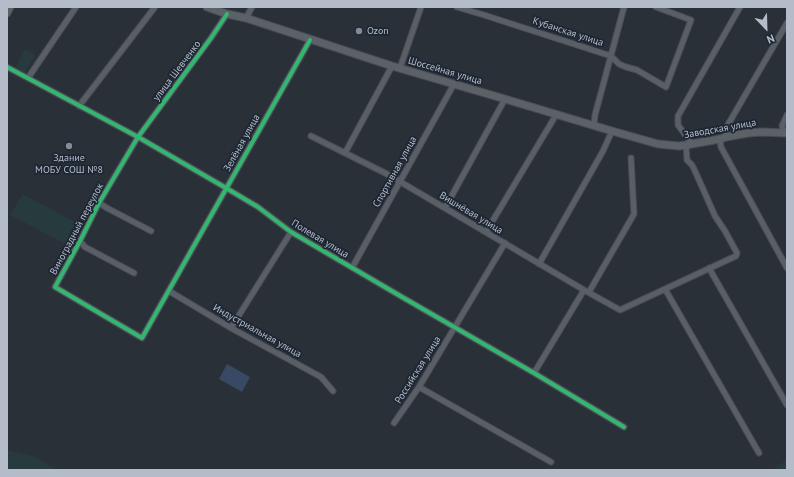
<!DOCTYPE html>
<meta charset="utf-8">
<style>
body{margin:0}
#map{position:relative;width:794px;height:477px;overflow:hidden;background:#2a3038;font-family:"PT Sans",sans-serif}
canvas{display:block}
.frame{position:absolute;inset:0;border:8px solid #b4bcc9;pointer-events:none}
.north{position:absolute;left:746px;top:8px;width:40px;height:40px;-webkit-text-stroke:3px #1d2633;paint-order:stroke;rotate:157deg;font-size:11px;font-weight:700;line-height:16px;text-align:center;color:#b4bcc9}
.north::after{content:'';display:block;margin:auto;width:14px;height:18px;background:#b4bcc9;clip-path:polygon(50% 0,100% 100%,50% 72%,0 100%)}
</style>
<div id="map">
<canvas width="794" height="477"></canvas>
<div class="frame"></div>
<div class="north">N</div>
</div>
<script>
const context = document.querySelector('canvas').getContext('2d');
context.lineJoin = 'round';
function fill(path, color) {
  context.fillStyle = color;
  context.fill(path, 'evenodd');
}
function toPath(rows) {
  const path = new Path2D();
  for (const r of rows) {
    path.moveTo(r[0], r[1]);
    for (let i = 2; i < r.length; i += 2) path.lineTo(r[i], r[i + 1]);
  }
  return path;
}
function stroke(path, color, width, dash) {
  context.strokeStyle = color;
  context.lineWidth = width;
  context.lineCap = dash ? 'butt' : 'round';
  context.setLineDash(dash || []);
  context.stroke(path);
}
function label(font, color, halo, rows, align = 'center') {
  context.font = font + ' "PT Sans",sans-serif';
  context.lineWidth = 3.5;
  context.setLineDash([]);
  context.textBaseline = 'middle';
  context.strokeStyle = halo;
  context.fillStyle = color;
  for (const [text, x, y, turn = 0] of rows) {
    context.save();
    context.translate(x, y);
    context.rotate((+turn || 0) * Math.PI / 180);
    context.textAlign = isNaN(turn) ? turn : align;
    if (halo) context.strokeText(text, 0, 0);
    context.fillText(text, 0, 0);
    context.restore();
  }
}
const green = toPath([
 [25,49,35,55,25,73,15,68],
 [23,194,86,228,75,249,10,215],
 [7,450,33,456,55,469,63,470,7,470],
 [787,459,787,470,774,470]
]);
const water = toPath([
 [227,364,250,377,242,392,219,379]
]);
const minor = toPath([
 [457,7,484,15,611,56,619,64,626,67,637,70,666,87,691,20,656,7],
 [227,14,211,38,138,137,99,203,80,241,55,287,142,338,310,40],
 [246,18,252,7],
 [7,67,138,137,226,188,258,207,291,232,402,297,534,373,624,427],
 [400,68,421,7],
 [28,78,76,7],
 [79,106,155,7],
 [594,125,595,115,624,7],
 [784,132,782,126,787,115],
 [311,136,387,174,584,290,620,310,736,256,737,253,725,231,715,216,695,171,692,165,687,160,686,145],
 [726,137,726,128,787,23],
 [720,139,721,147,787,268],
 [692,144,678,125,678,116,740,7],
 [345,153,392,66],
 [99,203,107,208,151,231],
 [445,208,505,99],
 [486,232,556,115],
 [80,241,85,247,134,273],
 [539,264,603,151,612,131],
 [352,268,454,84],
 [709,268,787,405],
 [665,289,759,453],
 [169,291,231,328,321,377,333,391],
 [589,292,634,214,631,158],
 [231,328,291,232],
 [534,373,584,290],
 [419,387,551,462],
 [394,423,419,387,505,243]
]);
const major = toPath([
 [207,7,227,14,246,18,392,66,505,99,612,131,658,144,679,146,686,145,720,139,726,137,748,133,762,132,787,133],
 [7,13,10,7]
]);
const cycleway = toPath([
 [227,14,211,38,138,137,99,203,80,241,55,287,142,338,310,40],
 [7,67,138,137,226,188,258,207,291,232,402,297,534,373,624,427]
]);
const markers = [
 [359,31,4,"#848b96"],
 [69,146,4,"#848b96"]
];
const poiNames = [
 ["Ozon",367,31],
 ["Здание",69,158,"center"],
 ["МОБУ СОШ №8",69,170,"center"]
];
const streetNames = [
 ["Кубанская улица",568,32,18],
 ["улица Шевченко",177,71,-53],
 ["Шоссейная улица",445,71,16],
 ["Заводская улица",720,129,-10],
 ["Зелёная улица",242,143,-61],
 ["Спортивная улица",395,172,-61],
 ["Вишнёвая улица",471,213,31],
 ["Виноградный переулок",77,229,-62],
 ["Полевая улица",320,239,31],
 ["Индустриальная улица",257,331,29],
 ["Российская улица",418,370,-58]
];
fill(green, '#273a3e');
fill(water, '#384963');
stroke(minor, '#484c53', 7);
stroke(major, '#484c55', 9);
stroke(minor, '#5a5e66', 5);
stroke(major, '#5c6168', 7);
stroke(cycleway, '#33b770', 4);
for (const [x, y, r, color] of markers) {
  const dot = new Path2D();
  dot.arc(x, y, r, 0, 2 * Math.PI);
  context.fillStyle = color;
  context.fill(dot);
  stroke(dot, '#1d2633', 1.5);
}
label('10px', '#b4bcc9', '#1d2633', poiNames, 'left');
label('10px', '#b4bcc9', '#1d2633', streetNames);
</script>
